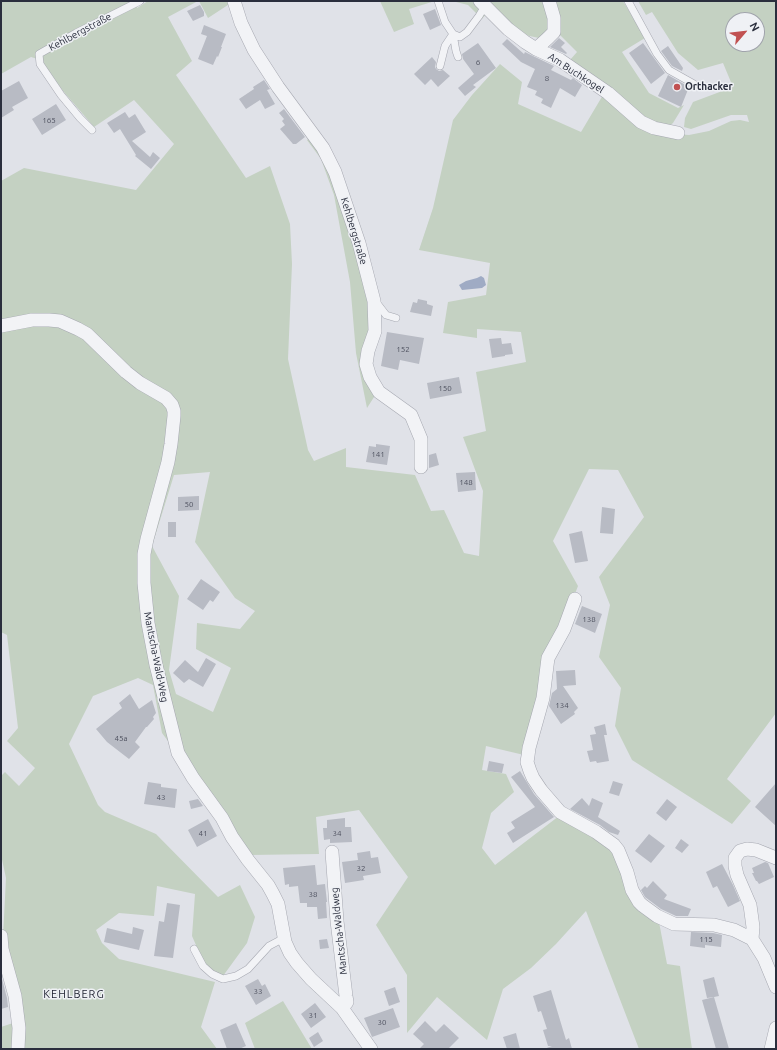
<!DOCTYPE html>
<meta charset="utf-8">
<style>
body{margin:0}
#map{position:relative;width:777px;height:1050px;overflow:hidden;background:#e0e2e8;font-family:Ubuntu,sans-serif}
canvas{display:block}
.frame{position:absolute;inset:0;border:2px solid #2a2e3d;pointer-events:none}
.north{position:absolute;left:725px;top:12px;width:40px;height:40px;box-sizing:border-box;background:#eff1f5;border:1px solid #a0a3ab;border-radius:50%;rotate:62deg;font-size:11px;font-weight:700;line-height:16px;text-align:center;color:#2a2e3d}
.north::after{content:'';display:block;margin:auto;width:14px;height:18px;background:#c15151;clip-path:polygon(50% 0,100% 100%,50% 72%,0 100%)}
</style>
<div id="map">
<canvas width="777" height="1050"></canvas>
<div class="frame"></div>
<div class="north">N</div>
</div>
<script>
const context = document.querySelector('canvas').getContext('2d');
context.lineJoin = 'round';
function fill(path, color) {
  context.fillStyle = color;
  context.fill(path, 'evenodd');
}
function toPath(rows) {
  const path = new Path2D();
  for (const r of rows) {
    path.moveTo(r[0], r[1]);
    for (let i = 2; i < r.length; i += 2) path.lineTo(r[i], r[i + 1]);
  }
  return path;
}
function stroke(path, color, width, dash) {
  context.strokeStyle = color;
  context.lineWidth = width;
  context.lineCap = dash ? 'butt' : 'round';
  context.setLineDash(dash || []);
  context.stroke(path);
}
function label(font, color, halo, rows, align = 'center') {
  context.font = font + ' Ubuntu,sans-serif';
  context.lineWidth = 3;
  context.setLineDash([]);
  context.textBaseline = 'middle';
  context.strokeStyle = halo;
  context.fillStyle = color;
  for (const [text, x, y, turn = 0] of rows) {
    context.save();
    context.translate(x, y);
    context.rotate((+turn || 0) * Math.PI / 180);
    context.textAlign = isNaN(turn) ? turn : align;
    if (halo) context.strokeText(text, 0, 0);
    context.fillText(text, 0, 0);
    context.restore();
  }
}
const green = toPath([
 [1,1,137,1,137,8,148,1,198,1,168,17,192,61,176,75,246,178,270,166,290,224,292,264,288,359,308,450,314,461,346,448,346,467,415,475,431,511,444,510,464,553,479,556,483,491,463,437,486,431,476,372,526,362,521,332,477,329,477,338,443,333,448,302,486,295,490,263,419,250,433,208,453,120,472,95,500,64,522,82,518,104,581,132,603,95,660,133,689,135,709,131,731,121,740,120,749,122,747,115,731,115,691,129,684,127,685,118,693,102,733,87,723,63,698,70,678,53,652,12,646,15,638,1,776,1,776,713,727,779,751,801,732,824,632,760,615,726,621,688,599,657,610,605,599,577,644,517,618,470,589,469,553,541,578,586,561,630,539,701,524,755,486,746,482,770,506,774,514,792,491,813,482,848,495,865,559,816,596,835,614,853,659,922,667,964,680,966,692,1049,639,1049,586,911,556,944,531,968,503,989,487,1040,437,997,407,1033,407,975,376,925,408,877,359,810,316,817,319,854,249,855,230,824,162,733,153,685,138,678,93,696,69,744,98,805,105,812,156,834,218,897,240,885,255,917,247,943,223,976,212,972,202,959,192,936,195,894,157,886,154,916,119,913,96,930,102,943,119,959,215,982,201,1027,217,1049,22,1049,3,937,6,878,1,855,1,776,5,772,19,786,35,768,7,741,18,728,7,635,1,632,1,181,24,168,136,190,174,144,134,100,94,127,63,91,41,60,31,57,1,74],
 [733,20,757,20,757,44,733,44],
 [210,472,195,542,235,598,255,611,240,629,197,623,196,649,231,668,213,712,176,694,169,670,179,596,152,546,174,475],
 [199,1,231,1,231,3,208,18],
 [380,1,435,1,409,9,414,24,394,32],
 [452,1,623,1,645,38,622,52,649,93,678,108,684,105,673,123,669,126,643,118,570,60,577,52,558,33,539,38,525,35,487,13,482,19,468,5],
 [312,136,336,179,370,303,371,331,363,355,376,394,367,408,356,353,350,282,334,195,321,159,307,140],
 [283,1001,312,1049,255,1049,245,1023],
 [16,1022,14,1049,1,1049,1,1027]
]);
const water = toPath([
 [481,276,484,278,486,285,482,288,462,290,459,285,466,281,477,278]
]);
const building = toPath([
 [200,5,204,12,204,16,193,21,187,11],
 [435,9,441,25,430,30,423,14],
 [204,25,226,34,221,47,222,47,218,57,217,56,213,65,198,59,207,36,201,34],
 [559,38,565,43,561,47,567,53,566,54,550,47],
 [507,39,524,54,525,52,533,56,554,66,551,70,571,80,573,78,582,85,575,97,560,88,551,108,541,103,543,99,535,95,537,91,527,87,535,69,521,62,502,44],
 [478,43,496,68,473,85,476,87,465,96,458,88,474,74,463,59,462,54],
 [643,43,665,73,651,84,629,53],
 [668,46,683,68,682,71,672,66,661,51],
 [432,57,436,62,435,67,436,69,439,71,443,70,450,76,438,87,431,79,425,85,414,74],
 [668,75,689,87,681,107,658,96],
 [264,80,270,89,267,90,275,104,265,109,260,100,246,109,239,99,254,89,253,87],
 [19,81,28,98,12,107,14,110,1,118,1,91],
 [56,104,66,120,42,135,32,119],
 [284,109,305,137,296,144,293,144,280,129,285,125,282,121,284,119,279,113],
 [125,112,129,118,135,114,146,132,132,141,150,157,153,152,160,158,151,169,135,156,136,155,120,129,114,133,107,123],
 [418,299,427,301,427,304,433,306,431,316,410,312,413,302,417,303],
 [387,332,424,338,419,364,400,360,398,370,381,366],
 [501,338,502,344,511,343,513,354,505,355,505,356,492,358,489,339],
 [459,377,462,393,430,399,427,383],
 [376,444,390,446,387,465,366,462,369,446,376,447],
 [436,453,439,465,429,468,429,455],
 [475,472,476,490,458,492,456,473],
 [199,496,199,510,178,511,178,497],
 [602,507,615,509,613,534,600,533],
 [168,522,176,522,176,537,168,537],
 [582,531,588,561,575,563,569,534],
 [201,579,220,592,213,602,210,600,203,610,187,599],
 [582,606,602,614,595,633,575,624],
 [206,658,216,664,203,687,189,679,184,683,173,673,185,660,198,672],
 [575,670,576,685,563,686,578,708,574,712,575,714,561,724,549,706,552,693,557,689,556,671],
 [130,694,139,709,152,700,156,713,153,717,154,719,147,727,146,727,135,742,140,747,129,759,107,742,96,729,122,708,119,703],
 [605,724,607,735,604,735,609,761,597,763,596,761,590,762,587,751,593,750,590,735,596,734,594,727],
 [489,761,504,764,502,773,487,771],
 [520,771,534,794,554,817,513,843,507,833,515,828,511,822,535,807,511,777],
 [613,781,623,784,619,796,609,793],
 [148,782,161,784,161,787,177,789,175,808,144,804],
 [776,783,776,826,755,807],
 [582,798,589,806,592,798,603,803,598,817,620,831,618,835,609,832,600,825,570,809],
 [198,799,203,806,191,809,189,801],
 [667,799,677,807,666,821,656,813],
 [345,818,345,827,351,827,352,842,330,843,330,839,324,840,323,828,327,828,327,820],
 [208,819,217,836,197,847,188,830],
 [649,834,665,846,651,863,635,851],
 [681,839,689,845,682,853,675,848],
 [370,851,371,858,378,857,381,873,363,876,364,880,345,883,342,862,358,860,357,853],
 [765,862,768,863,774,877,759,884,757,881,756,881,752,873,754,873,752,868],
 [722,864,733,885,740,901,728,907,717,886,713,888,706,872],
 [315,865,317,885,325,884,327,902,326,902,327,918,318,919,317,907,307,907,307,903,300,903,298,886,289,887,289,884,285,885,283,868],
 [653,881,667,895,664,899,691,909,688,916,676,916,661,909,645,897,641,890,645,886,647,888],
 [167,903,180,905,173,958,154,956,159,921,164,922],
 [133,927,144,930,139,950,104,942,107,928,132,934],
 [691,932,713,933,722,935,721,947,705,945,705,948,690,946],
 [327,939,329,948,320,949,319,940],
 [714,977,719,996,714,997,729,1049,716,1049,702,1000,714,997,707,998,703,980],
 [1,979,2,979,7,998,8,1007,1,1009],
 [258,979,262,986,265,984,271,996,256,1005,245,986],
 [395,987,400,1002,389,1006,384,991],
 [551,990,566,1040,569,1038,572,1049,544,1049,552,1046,548,1046,543,1030,547,1029,541,1011,538,1012,533,996],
 [315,1003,326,1017,311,1028,301,1014],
 [393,1008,400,1027,372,1037,364,1018],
 [425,1021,436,1032,444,1024,459,1038,448,1049,419,1049,424,1044,413,1034],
 [236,1023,246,1046,239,1049,227,1049,220,1030],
 [318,1032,323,1041,314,1047,309,1038],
 [516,1033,520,1049,507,1049,503,1037]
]);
const service = toPath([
 [438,1,445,22,453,34,460,37,467,32,479,16,485,6],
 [628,1,657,54,669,70,694,84],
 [440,66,445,46,453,34,456,51,458,57],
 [92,130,80,118,61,95,40,64,39,54,76,33,140,1],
 [376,302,386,315,396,318],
 [194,949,203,966,212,974,223,979,236,976,248,969,269,946,284,938]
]);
const minor = toPath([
 [234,1,241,23,254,50,278,87,323,148,335,172,359,243,374,301,375,331,368,351,366,364,370,377,379,392,411,415,421,439,421,467],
 [480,1,508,29,525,42,536,49,560,60,608,93,641,122,654,128,678,133],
 [536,49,548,38,554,32,554,18,549,1],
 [1,326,32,320,49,320,60,321,78,329,87,334,126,372,140,383,166,398,172,405,174,411,174,416,171,444,168,462,147,539,144,554,144,583,148,623,156,665,178,753,193,778,222,818,232,837,248,860,268,885,273,894,278,904,285,942,290,953,297,963,311,979,342,1008,371,1049],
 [575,599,564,629,548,658,543,698,529,748,528,756,527,762,530,771,533,778,541,790,560,812,596,832,614,845,618,850,627,872,632,890,639,902,642,905,657,916,674,924,714,925,734,930,752,939,764,958,776,987],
 [332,852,337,921,346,996,347,1002,342,1008],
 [1,936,2,949,15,996,19,1028,18,1049],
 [752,939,753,927,750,905,737,875,735,866,735,858,740,851,747,849,756,850,776,858],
 [771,1049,776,1028]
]);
const markers = [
 [677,87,4,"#c15151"]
];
const numberNames = [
 ["6",478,62],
 ["8",547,78],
 ["165",49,120],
 ["152",403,349],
 ["150",445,388],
 ["141",378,454],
 ["148",466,482],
 ["50",189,504],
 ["138",589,619],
 ["134",562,705],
 ["45a",121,738],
 ["43",161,797],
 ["41",203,833],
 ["34",337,833],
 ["32",361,868],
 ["38",313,894],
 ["115",706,939],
 ["33",258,991],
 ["31",313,1015],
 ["30",382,1022]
];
const streetNames = [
 ["Kehlbergstraße",80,32,-28],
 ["Am Buchkogel",576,73,33],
 ["Kehlbergstraße",354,231,73],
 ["Mantscha-Wald-Weg",156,657,79],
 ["Mantscha-Waldweg",339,931,-96]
];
const poiNames = [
 ["Orthacker",685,87]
];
const neighbourhoodNames = [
 ["KEHLBERG",74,994]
];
fill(green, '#c4d1c2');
fill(water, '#9fabc4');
fill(building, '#b8bbc4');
stroke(service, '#a6a8b1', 8);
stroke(minor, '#a6a8b1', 14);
stroke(service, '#f2f3f6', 7);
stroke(minor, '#f2f3f6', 13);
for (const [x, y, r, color] of markers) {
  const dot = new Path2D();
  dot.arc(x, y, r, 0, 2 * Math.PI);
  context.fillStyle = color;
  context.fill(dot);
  stroke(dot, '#eff1f5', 1.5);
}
label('8px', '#4e515f', null, numberNames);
label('10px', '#2a2e3d', '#eff1f5', streetNames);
label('bold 10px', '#2a2e3d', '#eff1f5', poiNames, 'left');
context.letterSpacing = '1px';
label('11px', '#1c202e', '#eff1f5', neighbourhoodNames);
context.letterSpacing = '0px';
</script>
